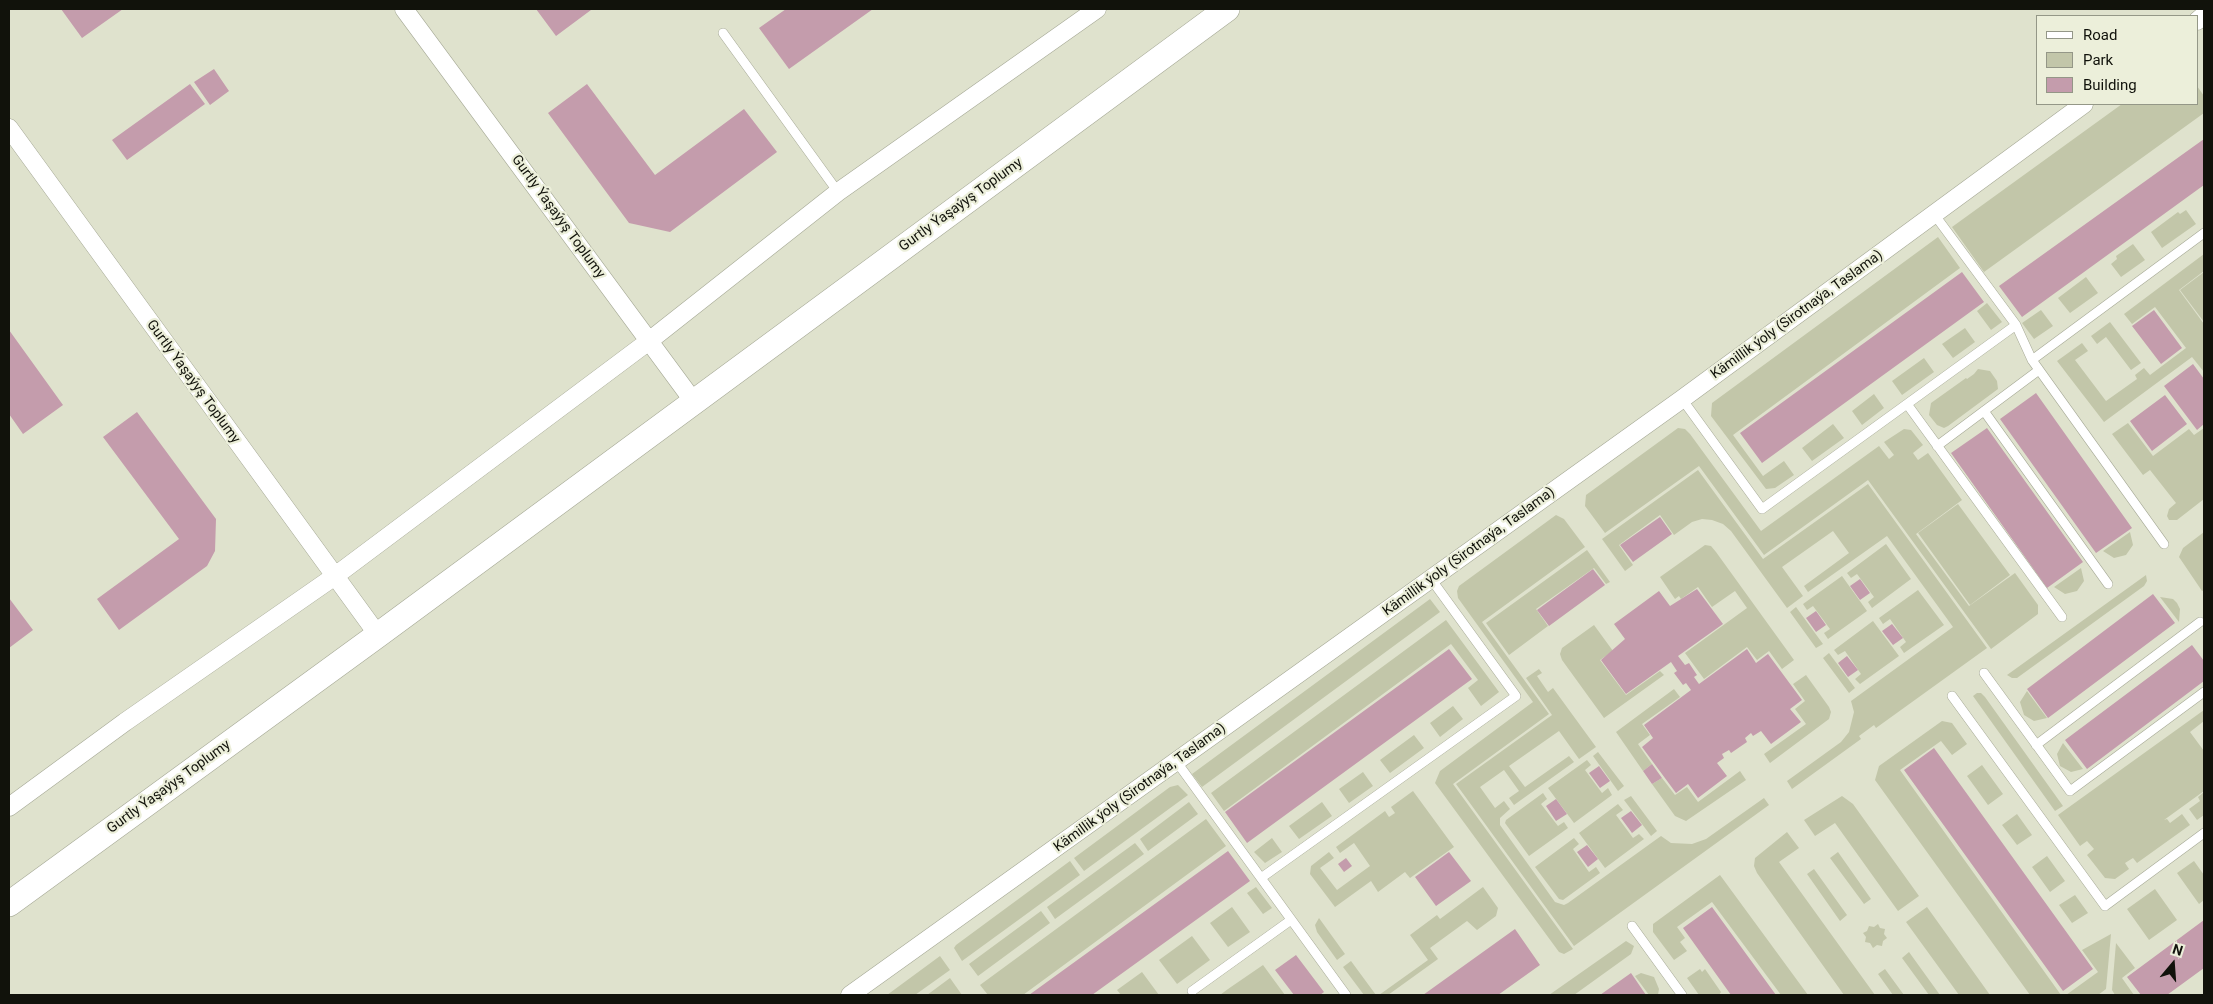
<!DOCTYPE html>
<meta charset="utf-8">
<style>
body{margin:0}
#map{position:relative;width:2213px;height:1004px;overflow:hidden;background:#dfe2cd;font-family:Roboto,sans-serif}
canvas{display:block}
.frame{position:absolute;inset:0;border:10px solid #11120b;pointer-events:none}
.legend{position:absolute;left:2036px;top:15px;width:162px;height:90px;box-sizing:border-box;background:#ecefda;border:1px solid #949787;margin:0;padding:6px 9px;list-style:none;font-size:15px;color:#11120b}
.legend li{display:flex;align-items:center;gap:10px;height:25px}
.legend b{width:25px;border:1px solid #949787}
.north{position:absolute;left:2148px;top:939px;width:50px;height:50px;-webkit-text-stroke:4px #ecefda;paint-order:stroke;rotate:18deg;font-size:14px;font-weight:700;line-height:20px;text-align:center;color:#11120b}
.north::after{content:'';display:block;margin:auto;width:18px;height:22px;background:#11120b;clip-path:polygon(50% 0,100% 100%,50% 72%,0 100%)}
</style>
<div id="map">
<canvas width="2213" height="1004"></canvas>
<div class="frame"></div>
<ul class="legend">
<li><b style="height:6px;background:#fff"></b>Road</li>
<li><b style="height:14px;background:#c2c6a9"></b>Park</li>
<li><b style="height:14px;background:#c49cac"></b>Building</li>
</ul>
<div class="north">N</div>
</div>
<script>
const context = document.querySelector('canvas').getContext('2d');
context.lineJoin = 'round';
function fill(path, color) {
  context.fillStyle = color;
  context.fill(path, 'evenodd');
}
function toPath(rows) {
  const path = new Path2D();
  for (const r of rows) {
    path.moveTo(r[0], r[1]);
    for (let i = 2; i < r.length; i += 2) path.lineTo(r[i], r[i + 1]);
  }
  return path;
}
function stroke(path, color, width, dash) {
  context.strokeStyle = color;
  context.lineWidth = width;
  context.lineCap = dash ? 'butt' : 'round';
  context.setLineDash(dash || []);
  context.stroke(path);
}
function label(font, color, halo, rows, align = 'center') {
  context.font = font + ' Roboto,sans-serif';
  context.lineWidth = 4.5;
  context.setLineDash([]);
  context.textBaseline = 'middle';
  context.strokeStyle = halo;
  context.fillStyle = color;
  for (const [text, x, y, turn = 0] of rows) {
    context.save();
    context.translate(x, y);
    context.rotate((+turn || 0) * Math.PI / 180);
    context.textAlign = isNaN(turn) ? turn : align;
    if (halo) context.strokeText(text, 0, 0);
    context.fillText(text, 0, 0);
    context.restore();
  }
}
const green = toPath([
 [2197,86,2204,96,2204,113,1984,272,1952,227,2122,104,2197,104],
 [2186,210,2196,224,2162,248,2151,232,2178,212,2180,214],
 [1938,237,1960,268,1733,435,1763,476,1784,461,1794,475,1775,488,1766,489,1711,416,1712,403],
 [2133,244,2145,260,2121,277,2111,264,2117,259,2116,256],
 [2204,254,2204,271,2179,290,2204,324,2204,372,2192,357,2104,422,2057,361,2082,343,2088,351,2075,360,2106,401,2137,379,2135,375,2144,368,2150,375,2186,348,2155,307,2132,324,2124,314],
 [2204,272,2204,322,2180,290],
 [2086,277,2098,293,2070,313,2058,298],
 [1987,303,2002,322,1991,330,1977,311],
 [2041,310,2053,326,2034,339,2022,323],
 [2110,322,2141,363,2131,370,2106,337,2097,344,2091,336],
 [1965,328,1975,342,1953,358,1942,344],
 [1924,358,1934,372,1902,395,1892,381],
 [1978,369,1990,371,1997,381,1998,389,1948,426,1944,428,1937,425,1929,415,1931,403,1966,378,1967,379,1974,374],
 [1874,394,1884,408,1862,425,1852,411],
 [2128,423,2153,456,2189,429,2194,435,2204,428,2204,499,2177,520,2169,520,2167,516,2169,509,2176,503,2150,470,2143,475,2112,434],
 [1833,424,1844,438,1812,461,1802,448],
 [1678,428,1685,429,1690,434,1761,531,1879,446,1889,459,1894,455,1884,442,1904,429,1911,430,1923,445,1913,453,1918,460,1928,453,1962,500,1916,534,1969,606,2015,573,2038,605,2038,614,1991,649,1868,480,1764,555,1699,466,1605,533,1585,506,1586,495],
 [1698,470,1763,559,1868,484,1987,648,1876,728,1874,725,1859,736,1861,739,1792,789,1787,781,1841,742,1849,732,1854,712,1851,701,1953,627,1887,536,1808,592,1804,586,1849,553,1833,531,1782,567,1803,596,1787,608,1731,531,1723,524,1712,520,1702,519,1692,522,1674,535,1660,515,1619,545,1633,565,1625,571,1602,539],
 [1958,504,2010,575,1970,605,1918,533],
 [1556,515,1564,519,1585,547,1482,622,1549,714,1453,784,1573,949,1564,954,1559,952,1435,783,1440,771,1533,702,1458,598,1457,591,1459,586],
 [2130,532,2133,545,2126,555,2114,558,2103,551],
 [2204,532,2204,590,2202,591,2179,557,2183,548],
 [1886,544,1911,579,1872,608,1868,602,1874,597,1857,574,1851,578,1847,573],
 [1705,545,1711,546,1716,552,1794,660,1782,669,1769,651,1757,660,1747,647,1704,679,1685,653,1747,608,1735,591,1712,607,1698,587,1681,599,1679,596,1675,599,1660,577],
 [1587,550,1610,582,1606,584,1594,568,1536,609,1548,626,1509,655,1486,623],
 [2081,568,2084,581,2077,591,2065,594,2054,587],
 [2146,575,2147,581,2144,586,2017,678,2012,678,2007,675],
 [1842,576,1867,611,1828,639,1824,633,1830,629,1813,606,1807,610,1803,604],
 [1918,590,1944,625,1904,653,1900,647,1906,642,1890,619,1883,624,1879,618],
 [2160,597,2173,599,2177,603,2180,609,2179,622],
 [1430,599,1440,612,1202,787,1192,774],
 [1796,607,1823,644,1816,648,1790,612],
 [1446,620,1499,692,1481,706,1468,688,1478,680,1451,644,1224,811,1211,793],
 [1873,621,1899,656,1860,684,1855,679,1861,674,1845,651,1838,655,1834,650],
 [1594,625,1613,651,1600,660,1626,695,1660,671,1664,675,1604,718,1562,660,1560,654,1562,648],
 [1829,653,1855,688,1849,693,1823,658],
 [1539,669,1542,673,1537,676,1548,692,1553,688,1596,747,1579,759,1559,731,1509,766,1525,787,1569,756,1574,762,1514,805,1509,798,1519,791,1504,770,1480,787,1495,808,1504,801,1510,809,1500,818,1500,825,1555,902,1564,905,1568,903,1661,836,1671,843,1692,844,1706,839,1764,798,1769,805,1574,946,1456,784,1552,715,1526,678],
 [1806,675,1829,707,1831,712,1829,719,1770,763,1764,754,1806,724,1795,709,1805,701,1793,684],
 [1674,689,1680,697,1642,724,1650,735,1638,744,1652,764,1643,771,1616,732],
 [2027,691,2047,718,2034,721,2024,715,2020,702],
 [1977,693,1981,693,1985,697,2063,806,2055,811,1973,696],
 [1453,706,1463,719,1440,737,1430,723],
 [2204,710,2204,721,2190,732,2204,751,2204,791,2164,820,2167,819,2170,823,2182,814,2190,825,2137,863,2133,858,2125,863,2129,869,2115,879,2105,878,2087,855,2094,849,2087,841,2080,846,2058,815],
 [1942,721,1952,723,1967,744,1952,755,1941,741,1900,770,2061,995,2030,995,1875,780,1879,766],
 [1414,735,1424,748,1390,773,1380,760],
 [2063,743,2083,769,2071,772,2060,766,2057,754],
 [1598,752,1624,786,1618,791,1593,756],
 [1587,760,1591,765,1585,770,1602,793,1608,788,1612,795,1574,823,1548,788],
 [1982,765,2003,794,1988,805,1967,776],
 [1740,771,1746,780,1686,821,1675,816,1652,784,1662,778,1675,795,1687,787,1698,802],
 [1363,772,1373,786,1349,803,1339,789],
 [1178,785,1188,795,1084,871,1074,858,1170,787],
 [1413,791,1454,847,1410,878,1405,872,1378,892,1371,881,1335,907,1310,874,1311,866,1329,852,1334,858,1320,868,1337,890,1370,866,1354,843,1340,853,1336,847,1385,811,1389,817,1395,813,1391,807],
 [2204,792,2204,815,2197,820,2189,809,2200,801,2198,797],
 [1543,793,1547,799,1541,804,1558,826,1564,822,1568,828,1529,856,1505,823,1506,820],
 [1631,796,1657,831,1651,836,1624,800],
 [1842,796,1853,804,1919,896,1898,911,1835,823,1815,836,1804,820],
 [1189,802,1198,814,1148,851,1140,839],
 [1322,802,1332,816,1299,839,1289,826],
 [1618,804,1623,810,1616,815,1633,838,1639,834,1644,839,1605,868,1579,833],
 [2017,814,2032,835,2017,845,2002,825],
 [1206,819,1226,846,1023,995,988,995,980,985],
 [1787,832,1799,848,1779,862,1875,995,1844,995,1757,873,1754,866,1755,858],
 [1272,838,1282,852,1265,863,1254,852],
 [1574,838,1579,844,1573,849,1589,872,1596,867,1600,873,1563,900,1559,899,1535,867],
 [1135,843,1144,854,1055,919,1047,907],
 [1838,852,1871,899,1864,904,1830,858],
 [2047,856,2065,881,2050,892,2032,867],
 [1070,861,1080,875,962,961,954,948,956,945],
 [2194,861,2204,875,2204,900,2199,904,2177,873],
 [1814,869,1847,915,1840,921,1807,874],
 [1720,875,1808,995,1781,995,1712,902,1677,927,1685,938,1680,942,1687,951,1674,960,1653,932,1653,924],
 [1256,887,1272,908,1263,914,1247,893],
 [1483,887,1498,908,1496,916,1477,930,1467,921,1430,948,1438,959,1388,995,1379,995,1428,960,1410,935,1437,915,1440,919],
 [2155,889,2177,920,2149,940,2127,909],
 [2075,895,2088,913,2072,923,2059,905],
 [1232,907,1250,932,1228,947,1210,923],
 [1927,907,1990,995,1959,995,1906,922],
 [1041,911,1050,923,978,976,969,964],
 [1319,918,1345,954,1337,960,1317,932,1315,925],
 [1878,924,1880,928,1885,929,1884,934,1887,938,1883,941,1882,946,1877,945,1873,948,1870,943,1865,942,1866,937,1863,933,1867,931,1869,926,1874,927],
 [2111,934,2106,989,2098,995,2066,995,2098,972,2082,950],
 [1192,936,1210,960,1177,984,1159,960],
 [1626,941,1634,946,1631,954,1574,995,1549,995],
 [2116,943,2135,968,2122,978,2134,995,2115,995,2112,990],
 [1909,952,1940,995,1929,995,1902,958],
 [940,956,950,970,915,995,887,995],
 [1351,961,1376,995,1364,995,1343,967],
 [1263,965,1285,995,1220,995,1228,989],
 [1700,969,1702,972,1705,969,1721,992,1719,995,1699,995,1687,978],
 [1885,969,1904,995,1893,995,1878,974],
 [1142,972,1159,995,1121,995,1117,990],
 [1641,973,1654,977,1659,989,1658,995,1649,995,1635,976],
 [950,978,962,995,927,995]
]);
const building = toPath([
 [61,9,123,9,82,38],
 [536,9,590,9,591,10,556,36],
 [786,9,873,9,789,69,759,28],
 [214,69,229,91,210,105,194,82],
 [190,84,205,104,127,160,112,140],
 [587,84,655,175,744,109,777,152,670,232,629,223,548,113],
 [2204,139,2204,185,2022,317,1999,286],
 [1962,272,1984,302,1762,463,1740,433],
 [2154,310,2182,348,2161,364,2132,326],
 [9,330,63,405,23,434,9,414],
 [2193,364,2204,379,2204,424,2197,430,2164,386],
 [2036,393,2132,528,2096,553,2000,419],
 [2165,395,2187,424,2152,451,2130,421],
 [137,412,216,519,215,551,207,566,119,630,97,599,179,539,103,437],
 [1987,428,2083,562,2047,588,1951,453],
 [1660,517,1672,534,1633,562,1620,545],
 [1593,569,1605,585,1549,626,1537,610],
 [1860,579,1870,593,1860,600,1850,586],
 [1697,589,1723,624,1678,656,1685,665,1689,663,1697,675,1694,677,1699,684,1747,649,1756,663,1768,654,1802,700,1790,709,1801,722,1771,744,1761,731,1753,736,1751,733,1745,738,1747,742,1731,753,1729,750,1722,754,1724,758,1717,763,1727,776,1698,798,1688,784,1676,793,1642,747,1653,738,1644,725,1691,690,1686,683,1683,685,1674,673,1677,671,1671,662,1626,694,1601,660,1625,639,1614,624,1659,591,1670,606],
 [2153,594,2175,623,2048,718,2027,689],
 [9,598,33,630,9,648],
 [1816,611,1826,625,1816,632,1806,618],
 [1892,624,1903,638,1893,645,1882,631],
 [2192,645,2204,661,2204,681,2087,769,2065,740],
 [1449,649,1472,679,1247,843,1225,812],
 [1847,656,1858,670,1848,677,1838,663],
 [1934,748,2093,969,2063,991,1904,770],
 [1652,764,1662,778,1652,784,1643,771],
 [1599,766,1610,781,1600,788,1589,773],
 [1556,799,1567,814,1556,821,1546,806],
 [1631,811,1642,825,1632,833,1621,818],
 [1587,845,1598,859,1588,867,1577,852],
 [1228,851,1250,881,1092,995,1029,995],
 [1449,852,1471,881,1436,906,1415,877],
 [1346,858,1352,866,1344,872,1338,864],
 [1712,907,1776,995,1731,995,1683,928],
 [2204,920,2204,968,2167,995,2141,995,2127,977],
 [1515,929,1540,965,1498,995,1423,995],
 [1296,955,1324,992,1320,995,1294,995,1275,970],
 [1631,973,1646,995,1600,995]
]);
const lane = toPath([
 [723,33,838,192],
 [1934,214,2016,325,2032,360,2164,544],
 [2032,360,2204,233],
 [1682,399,1762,509,1907,404,2062,617],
 [1907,404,2016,325],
 [1984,411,2108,584],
 [1937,446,2039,370],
 [1984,673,2070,791,2204,692],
 [1952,696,2105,906,2204,833],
 [2036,745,2200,622],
 [1176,761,1346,995],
 [1261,878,1516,696,1431,579],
 [1632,926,1682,995],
 [1192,991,1291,920]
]);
const street = toPath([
 [404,9,694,402],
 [2197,21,2204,15],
 [9,128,378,635],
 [9,807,125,722,335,576,649,341,838,192,1097,9],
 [850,995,1682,399,2084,104]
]);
const secondary = toPath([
 [9,904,378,635,1227,9]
]);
const streetNames = [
 ["Gurtly Ýaşaýyş Toplumy",961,205,-36],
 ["Gurtly Ýaşaýyş Toplumy",558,217,54],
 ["Kämillik ýoly (Sirotnaýa, Taslama)",1797,315,-36],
 ["Gurtly Ýaşaýyş Toplumy",193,382,54],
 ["Kämillik ýoly (Sirotnaýa, Taslama)",1469,552,-36],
 ["Gurtly Ýaşaýyş Toplumy",169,787,-36],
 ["Kämillik ýoly (Sirotnaýa, Taslama)",1140,788,-36]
];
fill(green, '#c2c6a9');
fill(building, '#c49cac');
stroke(lane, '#a5a895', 10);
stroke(street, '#a5a895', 19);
stroke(secondary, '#a5a895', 26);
stroke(lane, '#fff', 9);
stroke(street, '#fff', 18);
stroke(secondary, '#fff', 25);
label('14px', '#11120b', '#ecefda', streetNames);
</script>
